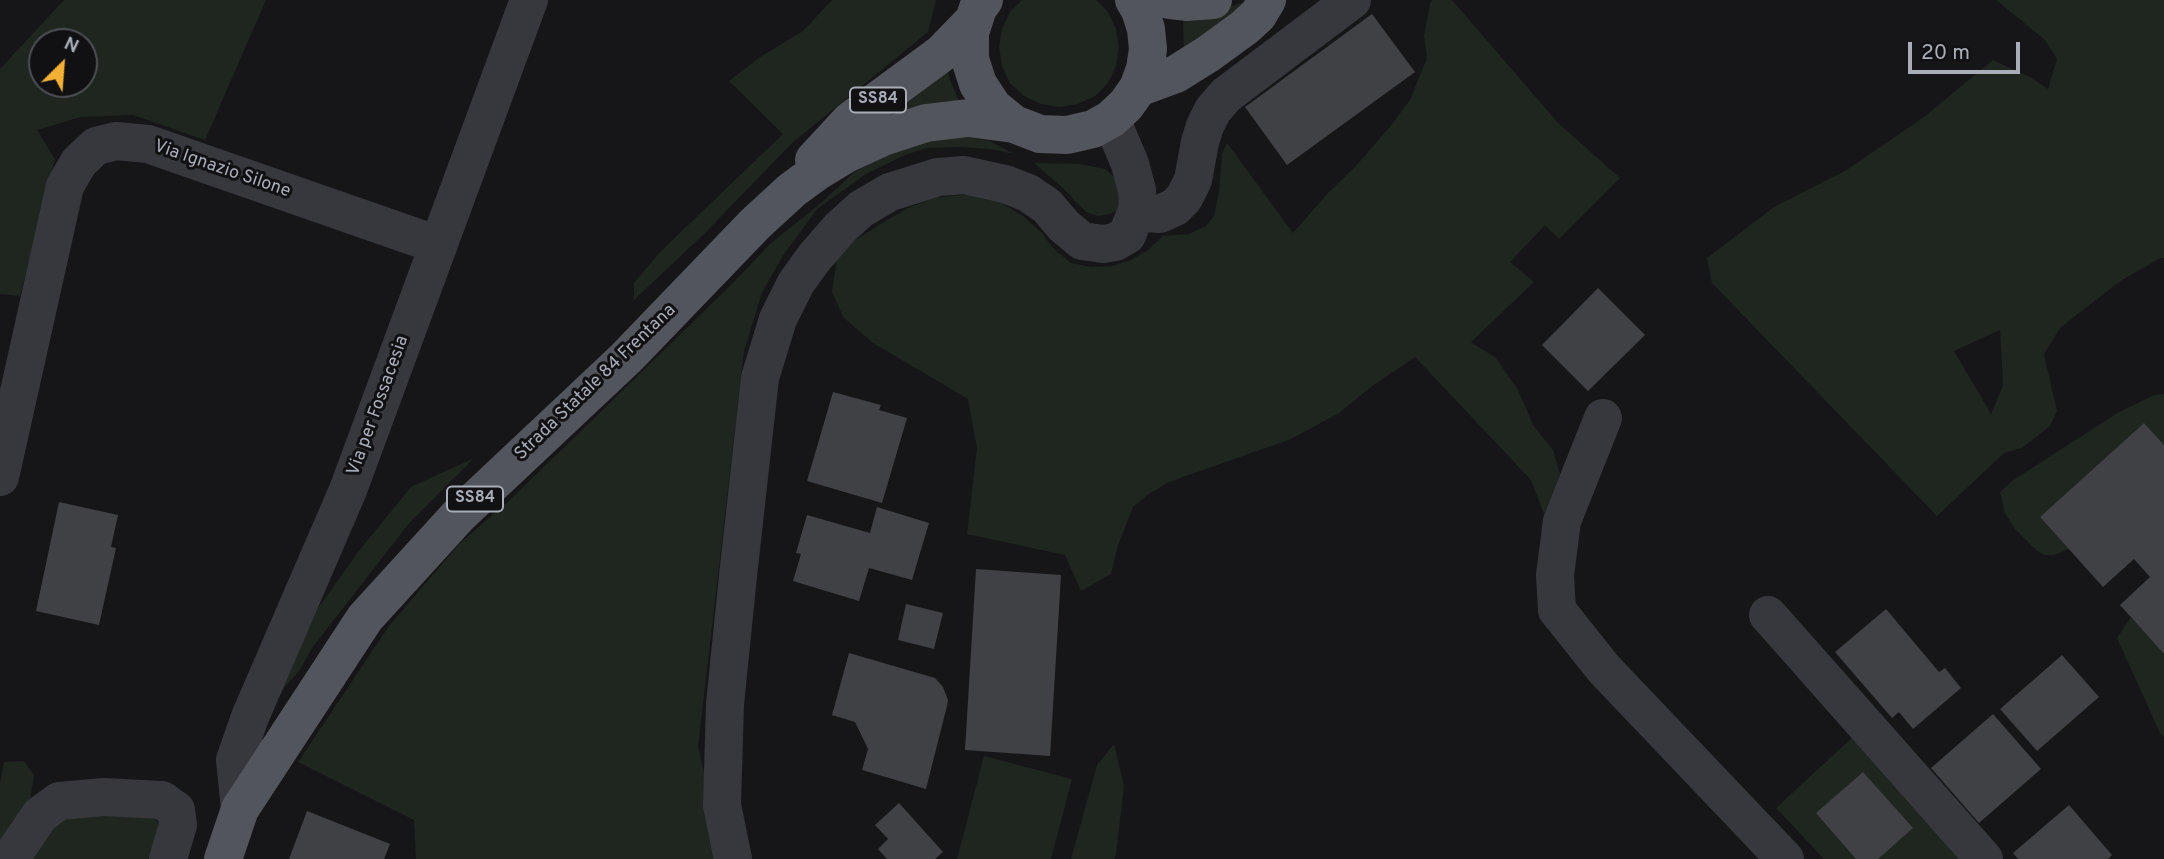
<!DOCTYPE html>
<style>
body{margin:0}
#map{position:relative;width:2164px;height:859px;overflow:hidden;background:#161618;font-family:Overpass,sans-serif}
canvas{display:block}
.north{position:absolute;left:28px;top:28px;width:70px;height:70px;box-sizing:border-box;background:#111113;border:2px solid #4d4f55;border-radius:50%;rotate:25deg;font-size:19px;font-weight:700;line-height:28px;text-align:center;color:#a8adb8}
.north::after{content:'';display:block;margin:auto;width:24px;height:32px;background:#f2b134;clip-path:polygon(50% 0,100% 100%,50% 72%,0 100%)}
.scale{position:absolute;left:1908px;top:42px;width:112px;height:32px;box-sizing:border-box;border:4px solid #a8adb8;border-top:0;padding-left:9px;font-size:21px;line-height:24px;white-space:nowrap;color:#a8adb8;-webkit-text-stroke:5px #111113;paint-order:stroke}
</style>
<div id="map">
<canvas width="2164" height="859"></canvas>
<div class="north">N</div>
<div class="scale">20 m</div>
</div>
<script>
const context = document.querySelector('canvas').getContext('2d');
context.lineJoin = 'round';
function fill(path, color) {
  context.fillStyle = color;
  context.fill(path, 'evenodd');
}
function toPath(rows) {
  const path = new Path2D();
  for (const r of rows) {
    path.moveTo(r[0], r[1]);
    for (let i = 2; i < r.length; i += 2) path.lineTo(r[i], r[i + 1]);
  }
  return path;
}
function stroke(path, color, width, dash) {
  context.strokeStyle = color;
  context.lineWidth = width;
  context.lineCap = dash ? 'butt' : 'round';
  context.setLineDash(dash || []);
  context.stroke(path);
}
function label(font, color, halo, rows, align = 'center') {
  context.font = font + ' Overpass,sans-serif';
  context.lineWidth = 6;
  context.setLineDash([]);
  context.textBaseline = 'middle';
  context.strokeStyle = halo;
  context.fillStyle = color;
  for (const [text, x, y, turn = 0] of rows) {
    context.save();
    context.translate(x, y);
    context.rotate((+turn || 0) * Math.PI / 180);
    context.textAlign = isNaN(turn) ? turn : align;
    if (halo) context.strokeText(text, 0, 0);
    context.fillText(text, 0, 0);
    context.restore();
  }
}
const green = toPath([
 [64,0,266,0,205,140,133,115,81,117,37,130,55,159,20,296,0,294,0,69],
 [42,42,84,42,84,84,42,84],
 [832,0,936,0,928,32,792,143,705,233,634,300,634,283,661,251,783,134,729,81,760,57,803,31],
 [1022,0,1096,0,1108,12,1116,29,1119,47,1116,66,1108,83,1095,96,1078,104,1059,107,1041,104,1024,96,1010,83,1002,66,999,47,1002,29,1010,12],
 [1250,0,1184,53,1183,15,1208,14],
 [1432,0,1452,0,1558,123,1620,178,1559,239,1545,225,1510,262,1534,282,1471,342,1496,358,1518,390,1533,425,1553,450,1560,474,1544,514,1531,480,1415,357,1371,387,1339,413,1291,439,1169,482,1149,494,1133,507,1118,545,1111,574,1081,591,1065,555,967,534,977,448,968,399,873,343,843,317,832,291,837,258,851,243,882,223,908,208,934,198,969,194,998,201,1023,216,1042,233,1052,247,1071,263,1091,267,1112,266,1131,260,1148,250,1163,236,1189,234,1206,226,1214,216,1219,192,1222,154,1227,143,1293,233,1327,194,1354,168,1389,128,1410,100,1427,58,1424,35,1430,4],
 [1996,0,2164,0,2164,258,2160,258,2119,282,2060,328,2044,354,2057,411,2050,426,2022,448,2004,453,1937,516,1712,283,1707,258,1774,207,1845,171,1924,117,1993,60,2032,78,2048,89,2057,59,2045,40],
 [2000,330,2003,386,1991,414,1954,351],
 [947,63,950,80,960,103,868,125],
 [958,136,990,141,1014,154,991,149,958,147,927,148,905,155,866,174,817,209,782,257,762,293,744,351,698,747,725,859,416,859,414,820,298,762,389,626,459,544,512,498,734,282,770,244,821,203,853,173,881,157,921,142],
 [1034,163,1080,164,1105,169,1121,183,1126,196,1118,210,1110,214,1098,216,1086,212,1064,189],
 [2164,394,2164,445,2144,423,2040,517,2069,549,2054,555,2045,555,2037,551,2015,529,2005,513,2000,492,2012,481,2119,412,2154,395],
 [474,458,410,522,312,648,299,671,278,695,304,627,362,547,411,487],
 [2131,617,2164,654,2164,737,2160,733,2117,638],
 [1856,734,1967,859,1824,859,1776,808],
 [1114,744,1124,786,1116,854,1114,859,1071,859,1097,765],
 [984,756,1072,779,1051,859,957,859],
 [24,761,34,775,30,801,0,859,0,784,4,762],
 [68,811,151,814,159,824,155,859,28,859]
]);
const building = toPath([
 [1372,14,1415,72,1287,165,1245,107],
 [1598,288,1645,335,1588,391,1542,345],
 [833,392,881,405,879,410,907,418,882,503,807,481],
 [2144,423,2164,445,2164,654,2120,605,2150,577,2134,559,2103,587,2040,517],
 [59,502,118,515,111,547,116,548,99,625,36,611],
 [877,507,929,523,912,580,869,568,859,601,793,581,801,554,796,553,807,515,870,533],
 [976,569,1061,575,1050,756,965,750],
 [906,604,943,613,934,649,898,640],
 [1886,609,1939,672,1945,668,1961,688,1913,729,1899,712,1892,718,1835,652],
 [849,653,935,678,943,687,948,700,947,706,926,789,862,770,868,749,855,722,832,715],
 [2062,655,2099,697,2037,751,2000,709],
 [1993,714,2041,769,1979,823,1931,768],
 [1863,772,1913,828,1878,859,1856,859,1816,813],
 [899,803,943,852,935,859,887,859,878,849,888,839,875,825],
 [2069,805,2112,855,2108,859,2018,859,2013,853],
 [307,811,390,844,384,859,289,859]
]);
const minor = toPath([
 [1138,208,1148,213,1160,214,1175,207,1184,198,1193,180,1200,142,1205,126,1213,110,1226,95,1352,0],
 [1603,418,1562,521,1555,575,1557,610,1604,669,1785,859],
 [0,477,65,186,79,162,96,146,116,141,148,144,438,245],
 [1768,615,1984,859],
 [240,809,235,760,250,717,348,490,529,0],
 [10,859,40,815,59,801,104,797,162,800,176,810,178,825,168,859],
 [733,859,722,805,725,704,738,576,760,378,778,319,796,283,814,258,840,228,861,209,890,192,938,177,964,175,1005,184,1028,193,1047,206,1064,226,1082,241,1103,244,1115,242,1127,235,1138,208,1137,190,1130,164,1111,119]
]);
const major = toPath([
 [984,0,978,8,970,33,970,59,978,84,993,107,1014,124,1040,134,1067,135,1093,129,1111,119,1126,105,1138,88,1145,69,1148,49,1146,29,1140,10,1134,0],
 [1169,0,1186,2,1213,0],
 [1138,88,1176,74,1208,54,1245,27,1258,15,1267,0],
 [814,160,851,120,942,53,974,20],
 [223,859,240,809,365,618,458,516,626,358,755,224,792,190,818,171,846,154,883,137,926,123,968,118,1014,124]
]);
const shields = [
 [878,100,56],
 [475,499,56]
];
const shieldNames = [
 ["SS84",878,100],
 ["SS84",475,499]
];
const streetNames = [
 ["Via Ignazio Silone",222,170,19],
 ["Strada Statale 84 Frentana",596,383,-44],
 ["Via per Fossacesia",379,406,-70]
];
fill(green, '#1e261f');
fill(building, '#404145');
stroke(minor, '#37383d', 38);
stroke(major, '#53555c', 38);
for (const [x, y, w] of shields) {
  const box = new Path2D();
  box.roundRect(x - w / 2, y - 12.5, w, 25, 5);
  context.fillStyle = '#111113';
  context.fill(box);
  stroke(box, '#a8adb8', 2);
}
label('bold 16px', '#a8adb8', null, shieldNames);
label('18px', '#a8adb8', '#111113', streetNames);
</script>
